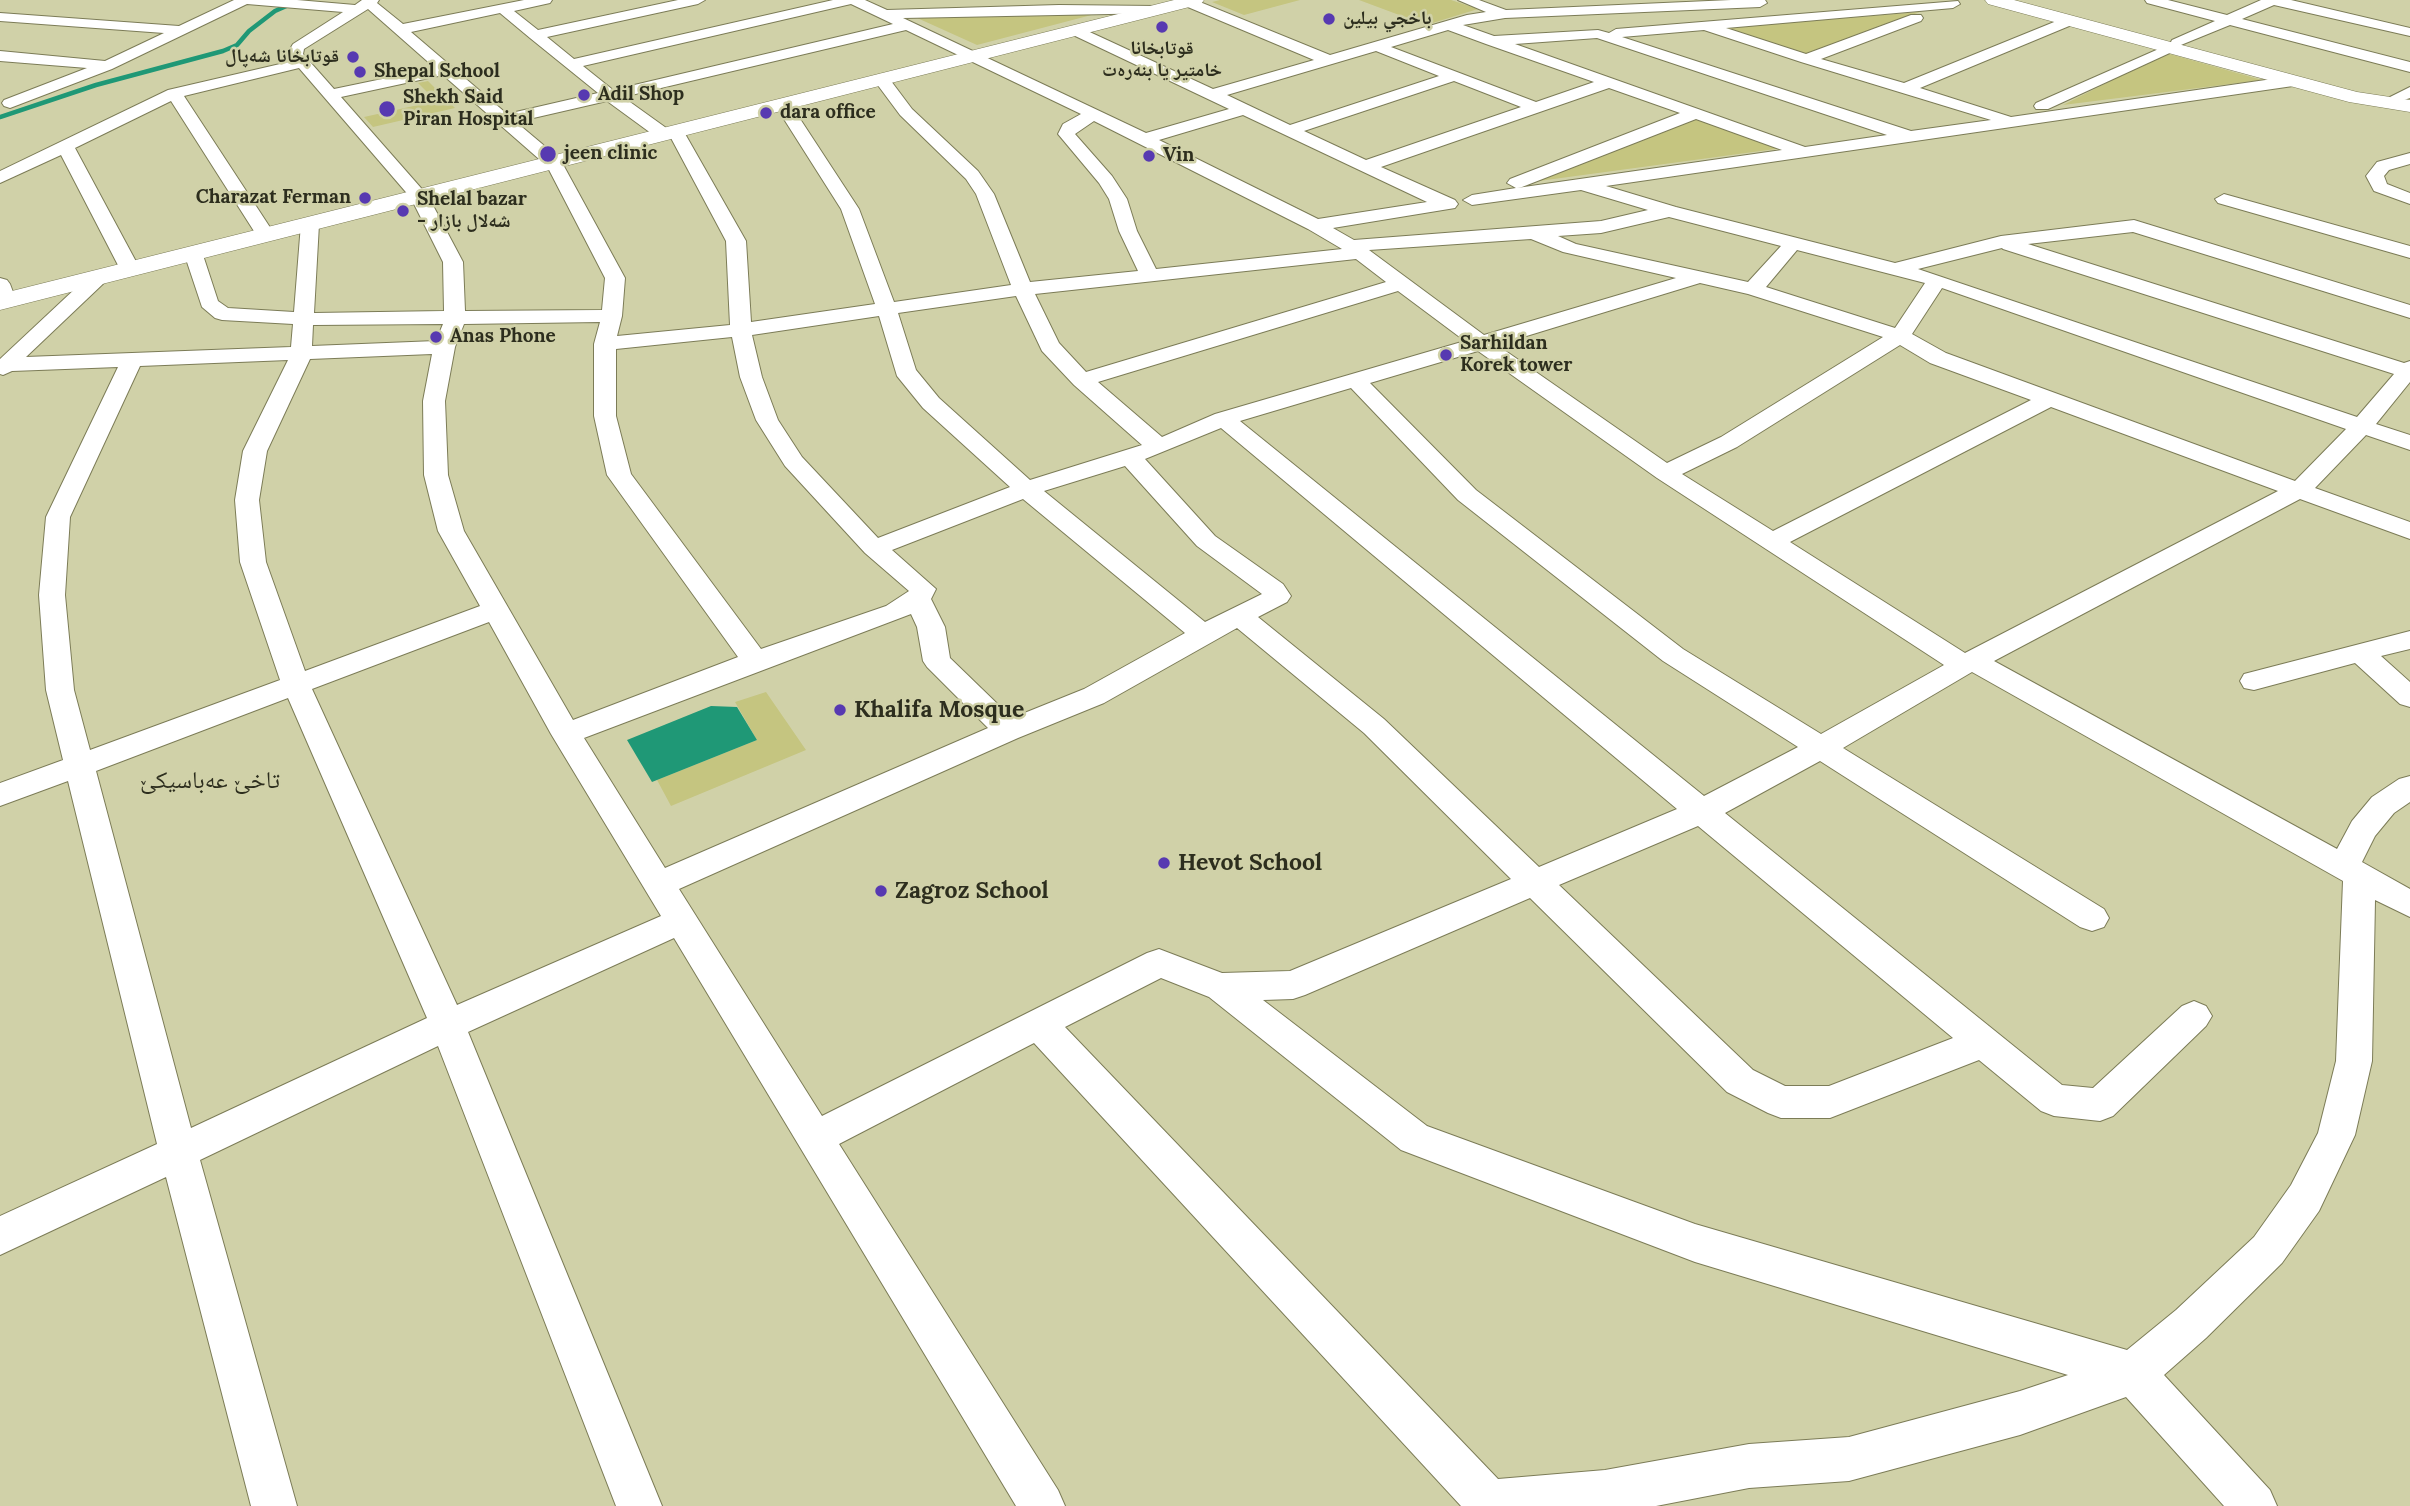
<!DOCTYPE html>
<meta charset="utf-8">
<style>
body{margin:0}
canvas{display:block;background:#d0d1a8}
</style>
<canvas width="2410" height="1506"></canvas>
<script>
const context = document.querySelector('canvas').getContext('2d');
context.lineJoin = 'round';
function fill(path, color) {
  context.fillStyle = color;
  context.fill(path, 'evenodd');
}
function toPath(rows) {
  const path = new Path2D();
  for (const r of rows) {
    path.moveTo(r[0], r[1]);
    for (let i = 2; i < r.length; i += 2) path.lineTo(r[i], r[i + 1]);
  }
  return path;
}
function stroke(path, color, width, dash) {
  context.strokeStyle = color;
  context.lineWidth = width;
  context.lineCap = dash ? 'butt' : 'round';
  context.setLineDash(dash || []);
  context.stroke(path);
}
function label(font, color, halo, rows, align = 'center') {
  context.font = font + ' Lora,"Noto Naskh Arabic",serif';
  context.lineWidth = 5;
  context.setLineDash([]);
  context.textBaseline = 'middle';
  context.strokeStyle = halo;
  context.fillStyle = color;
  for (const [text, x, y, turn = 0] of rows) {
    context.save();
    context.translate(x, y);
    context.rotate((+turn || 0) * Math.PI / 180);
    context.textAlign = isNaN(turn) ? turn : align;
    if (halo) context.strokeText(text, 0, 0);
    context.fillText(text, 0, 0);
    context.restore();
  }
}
const green = toPath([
 [1220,0,1300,0,1244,15,1212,2],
 [1359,0,1451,0,1478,9,1426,25],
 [1103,12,977,45,915,17],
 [1920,12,1807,54,1727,28],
 [2166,53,2262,80,2063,105],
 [428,81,455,108,373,127,364,117,436,101,418,83],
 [1698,118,1783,148,1524,183],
 [766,692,806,750,671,806,657,780,757,740,735,702]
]);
const water = toPath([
 [711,706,737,707,757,740,652,782,627,740]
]);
const stream = toPath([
 [0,117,96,85,223,51,237,45,249,31,275,11,300,0]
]);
const minor = toPath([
 [234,0,297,0,355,5,362,0,379,0,377,3,403,24,524,0,552,0,550,3,514,11,538,30,678,0,705,0,698,4,547,37,574,59,833,0,865,0,887,10,1059,5,1156,6,1163,10,1161,13,903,18,1146,133,1229,109,1071,34,1069,31,1071,28,1081,28,1213,89,1314,60,1183,5,1182,0,1195,0,1330,55,1467,15,1486,12,1458,0,1479,0,1506,10,1731,0,1765,0,1767,3,1760,7,1505,18,1463,25,1494,36,1598,30,1609,33,1616,29,1958,1,1960,4,1953,8,1726,28,1806,54,1911,15,1921,15,1923,18,1921,21,1821,59,1904,83,2064,18,2074,18,2076,21,2074,24,1920,88,2011,117,2293,76,2299,78,2301,81,2299,84,2293,86,1606,186,1676,207,1895,263,2001,236,2134,220,2410,305,2410,318,2133,232,2028,244,2404,363,2410,361,2410,382,2376,424,2410,435,2410,450,2366,435,2315,488,2410,522,2410,539,2300,499,1994,661,2337,849,2352,821,2372,797,2399,779,2410,776,2410,802,2394,813,2375,836,2362,862,2410,889,2410,917,2375,900,2372,1061,2355,1135,2319,1211,2282,1263,2206,1338,2164,1375,2270,1490,2277,1506,2224,1506,2126,1397,2020,1435,1849,1481,1749,1488,1656,1506,1461,1506,1034,1043,839,1144,1058,1490,1065,1506,1016,1506,674,938,468,1032,662,1506,616,1506,438,1046,200,1160,297,1506,251,1506,166,1177,0,1255,0,1216,157,1144,68,781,0,806,0,783,63,760,46,690,39,595,46,517,118,367,12,371,3,375,0,374,0,359,92,273,99,271,106,273,109,277,106,281,26,357,291,347,293,324,222,320,215,318,202,307,184,253,194,247,201,249,218,301,228,308,294,312,301,224,310,218,319,224,314,313,444,311,443,262,411,198,299,68,184,96,275,235,273,239,259,239,171,101,75,148,140,269,137,273,130,275,120,269,61,155,0,183,0,171,168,90,293,61,287,54,293,44,343,12,247,4,112,69,10,108,4,106,2,103,4,100,87,68,0,61,0,51,105,61,164,33,0,21,0,13,179,26,234,0],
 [851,4,893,24,613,90,583,66,851,4],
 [368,9,435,68,334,89,303,54,304,49,368,9],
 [500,13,530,38,598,93,507,114,411,32,500,13],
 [906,30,1081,114,1063,124,1058,134,1099,183,1109,199,1119,231,1138,271,1030,282,994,194,978,171,912,109,888,77,882,75,874,80,900,115,966,179,976,194,1011,285,894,302,859,209,789,102,783,100,775,105,841,209,875,304,751,322,746,241,684,132,676,127,669,130,623,97,906,30],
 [1448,30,1486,44,1594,82,1536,102,1391,47,1448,30],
 [1704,30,1801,62,1991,120,1911,131,1622,37,1704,30],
 [1597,38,1887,135,1805,147,1515,44,1597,38],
 [1376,51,1439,76,1290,125,1227,95,1376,51],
 [443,75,547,166,605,278,602,310,465,311,463,262,428,196,341,97,443,75],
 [1454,81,1521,107,1366,160,1304,131,1454,81],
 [1609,88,1680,113,1510,179,1507,183,1516,188,1472,195,1463,200,1472,205,1581,190,1648,210,1601,221,1354,240,1333,228,1455,208,1458,204,1455,200,1381,167,1609,88],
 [607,101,659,139,671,138,726,241,730,325,617,336,622,316,625,278,560,159,516,122,607,101],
 [1243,115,1427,202,1318,219,1159,140,1243,115],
 [1696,119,1782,150,1517,188,1522,187,1696,119],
 [1094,121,1308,229,1342,249,1156,269,1137,231,1127,199,1112,176,1075,134,1094,121],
 [1669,217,1781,246,1748,282,1576,244,1558,236,1601,233,1669,217],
 [1531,239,1563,252,1676,278,1484,335,1369,250,1531,239],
 [2002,248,2003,249,2394,374,2357,417,1918,269,2002,248],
 [1797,250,1925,283,1895,328,1766,287,1797,250],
 [1356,259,1386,282,1086,372,1059,343,1035,294,1356,259],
 [1700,283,1748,294,1883,337,1721,437,1667,463,1497,345,1700,283],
 [1942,288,2346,429,2295,481,1946,353,1912,334,1942,288],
 [1398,291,1465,341,1215,414,1162,437,1098,382,1398,291],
 [1016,296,1042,351,1074,385,1142,445,1030,480,939,398,916,370,898,313,1016,296],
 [879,316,897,376,923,408,1010,487,878,538,802,457,778,420,762,377,752,335,879,316],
 [600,322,594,344,594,416,607,475,738,657,573,720,464,531,448,475,445,401,455,347,464,324,600,322],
 [443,324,436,341,312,346,313,325,443,324],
 [732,337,740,377,756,420,785,466,865,553,909,591,886,606,761,649,631,474,616,416,616,349,732,337],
 [1900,345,1930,363,2031,400,1773,531,1682,474,1737,447,1900,345],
 [1478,351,1657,478,1944,665,1821,734,1683,649,1476,490,1370,383,1478,351],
 [432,354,423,401,424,475,438,531,480,606,305,671,266,562,259,500,267,451,310,359,432,354],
 [288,360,243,451,235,500,240,562,280,680,90,750,74,690,65,595,70,517,140,366,288,360],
 [1351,388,1458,500,1663,661,1798,747,1704,796,1240,421,1351,388],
 [2051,407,2278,491,1965,653,1790,542,2051,407],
 [1221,428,1677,809,1539,867,1384,719,1258,617,1287,602,1291,596,1283,584,1215,536,1145,459,1221,428],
 [1125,466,1197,546,1262,594,1205,622,1044,491,1125,466],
 [1023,499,1185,633,1084,689,1012,718,950,658,945,627,931,599,936,589,892,550,1023,499],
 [911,614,917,627,923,661,927,667,988,728,665,868,584,738,911,614],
 [489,622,551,734,661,916,457,1005,312,689,489,622],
 [1237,628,1364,733,1511,879,1290,971,1222,973,1159,949,1147,953,822,1116,679,889,1018,738,1104,703,1237,628],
 [1972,672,2343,881,2336,1061,2318,1133,2291,1185,2254,1237,2176,1310,2127,1350,1695,1224,1427,1126,1263,1000,1293,999,1305,995,1530,898,1727,1092,1768,1113,1781,1118,1830,1118,1979,1060,2041,1111,2054,1116,2100,1121,2113,1116,2206,1026,2212,1016,2206,1006,2194,1001,2182,1006,2093,1088,2062,1085,1725,813,1820,761,2080,927,2092,931,2104,927,2109,918,2104,909,1843,748,1972,672],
 [288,698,427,1018,191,1128,96,771,288,698],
 [1698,826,1953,1038,1829,1086,1785,1086,1753,1070,1559,885,1698,826],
 [1161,978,1209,997,1401,1150,1695,1262,2068,1375,2020,1391,1849,1437,1749,1444,1605,1470,1498,1479,1065,1027,1161,978],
 [2145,0,2168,0,2227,15,2261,0,2291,0,2410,28,2410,36,2274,5,2242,19,2410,62,2410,72,2230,25,2176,47,2174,51,2048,109,2036,109,2034,106,2036,103,2170,44,2172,40,2215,21,2147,3,2145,0],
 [2410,87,2410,98,2398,102,2390,97,2410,87],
 [2410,153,2410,164,2389,170,2384,176,2387,184,2410,193,2410,204,2374,191,2366,176,2377,162,2410,153],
 [2224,194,2410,246,2410,258,2218,203,2215,199,2224,194],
 [0,278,7,280,10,284,16,300,13,304,0,305,0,278],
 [2410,631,2410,649,2381,656,2410,682,2410,707,2400,704,2355,663,2254,690,2244,688,2240,681,2244,674,2410,631]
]);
const major = toPath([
 [1174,0,1204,0,1201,4,0,310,0,294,1174,0],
 [1985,0,2014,0,2357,92,2410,100,2410,112,2349,102,1988,4,1985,0]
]);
const markers = [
 [1329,19,7,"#5739b1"],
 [1162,27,7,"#5739b1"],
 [353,57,7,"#5739b1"],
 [360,72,7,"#5739b1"],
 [584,95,7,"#5739b1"],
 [387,109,9,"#5739b1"],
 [766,113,7,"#5739b1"],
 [548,154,9,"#5739b1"],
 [1149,156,7,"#5739b1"],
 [365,198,7,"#5739b1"],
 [403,211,7,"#5739b1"],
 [436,337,7,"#5739b1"],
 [1446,355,7,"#5739b1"],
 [840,710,7,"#5739b1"],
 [1164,863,7,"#5739b1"],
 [881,891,7,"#5739b1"]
];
const farPoinames = [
 ["باخجي بيلين",1343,19],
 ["قوتابخانا",1162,49,"center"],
 ["خامتیر یا بنەرەت",1162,71,"center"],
 ["قوتابخانا شەپال",339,57,"right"],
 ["Shepal School",374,72],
 ["Adil Shop",598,95],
 ["Shekh Said",403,98],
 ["Piran Hospital",403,120],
 ["dara office",780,113],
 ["jeen clinic",564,154],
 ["Vin",1163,156],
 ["Charazat Ferman",351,198,"right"],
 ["Shelal bazar",417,200],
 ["- شەلال بازار",417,222],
 ["Anas Phone",450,337],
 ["Sarhildan",1460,344],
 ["Korek tower",1460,366]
];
const poiNames = [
 ["Khalifa Mosque",854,710],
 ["Hevot School",1178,863],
 ["Zagroz School",895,891]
];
const neighbourhoodNames = [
 ["تاخێ عه‌باسيكێ",210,781]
];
fill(green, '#c5c580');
fill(water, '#1f9876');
stroke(stream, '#1f9876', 4.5);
stroke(minor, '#7c7c57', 2);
stroke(major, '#7c7c57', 1);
fill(minor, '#fff');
fill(major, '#fff');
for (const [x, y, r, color] of markers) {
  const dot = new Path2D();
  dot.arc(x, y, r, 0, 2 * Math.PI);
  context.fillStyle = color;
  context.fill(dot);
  stroke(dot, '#d0d1a8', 2.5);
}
label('bold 19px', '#2d2e1e', '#d0d1a8', farPoinames, 'left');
label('bold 23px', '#2d2e1e', '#d0d1a8', poiNames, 'left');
label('24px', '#2d2e1e', '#d0d1a8', neighbourhoodNames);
</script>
